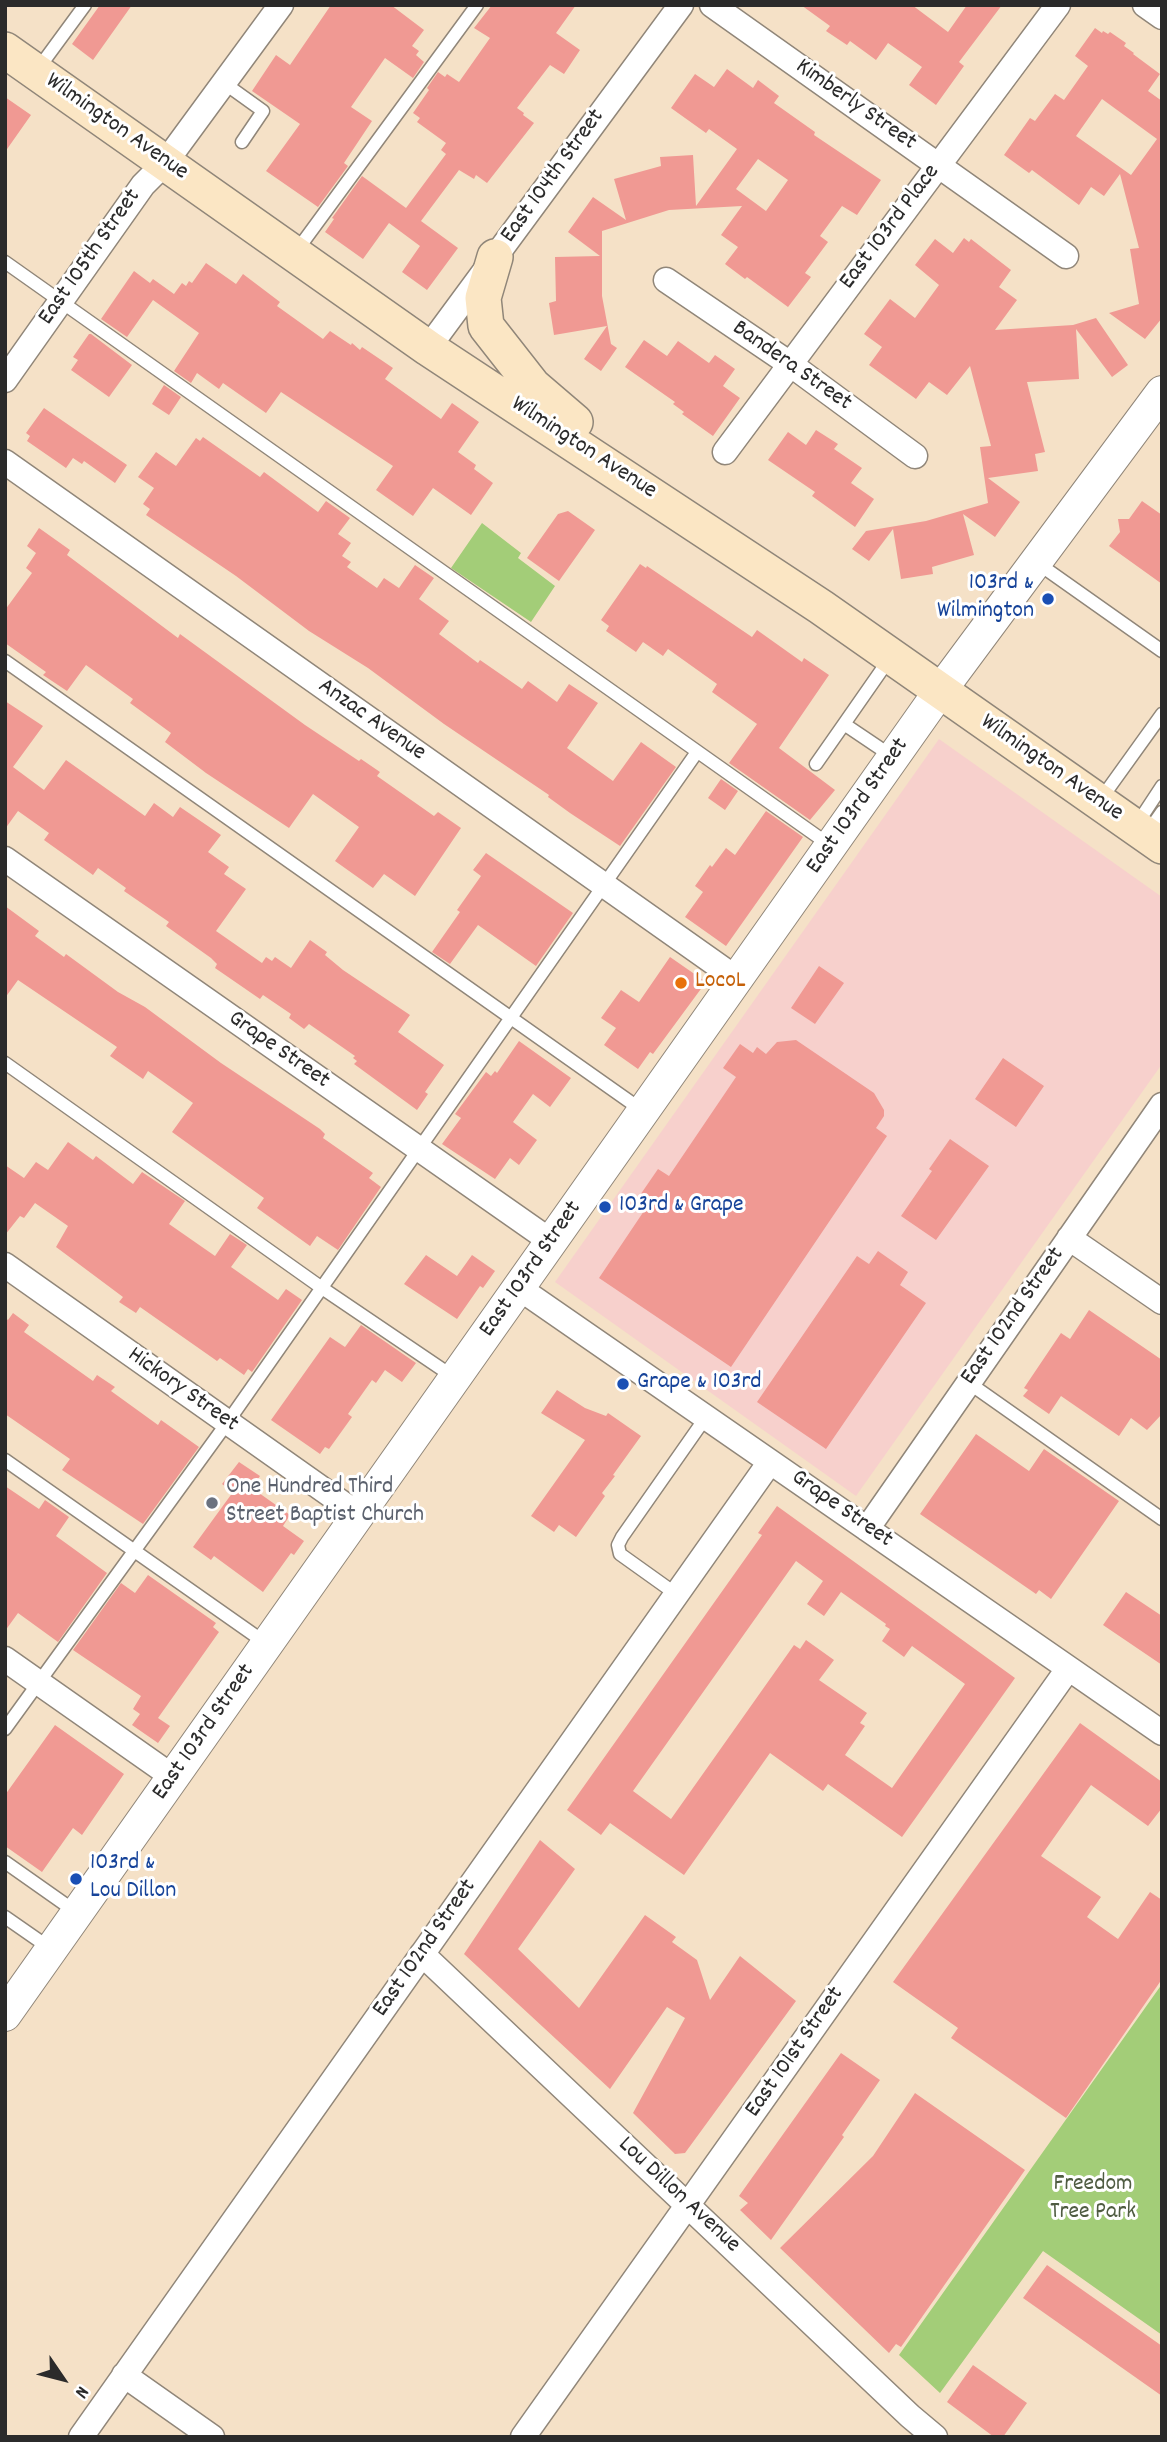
<!DOCTYPE html>
<style>
body{margin:0}
#map{position:relative;width:1167px;height:2442px;overflow:hidden;background:#f5e1c7;font-family:Dekko,sans-serif}
canvas{display:block}
.frame{position:absolute;inset:0;border:7px solid #2b2b2b;pointer-events:none}
.north{position:absolute;left:28px;top:2344px;width:70px;height:70px;-webkit-text-stroke:5px #fff;paint-order:stroke;rotate:125deg;font-size:19px;font-weight:700;line-height:28px;text-align:center;color:#2b2b2b}
.north::after{content:'';display:block;margin:auto;width:24px;height:32px;background:#2b2b2b;clip-path:polygon(50% 0,100% 100%,50% 72%,0 100%)}
</style>
<div id="map">
<canvas width="1167" height="2442"></canvas>
<div class="frame"></div>
<div class="north">N</div>
</div>
<script>
const context = document.querySelector('canvas').getContext('2d');
context.lineJoin = 'round';
function fill(path, color) {
  context.fillStyle = color;
  context.fill(path, 'evenodd');
}
function toPath(rows) {
  const path = new Path2D();
  for (const r of rows) {
    path.moveTo(r[0], r[1]);
    for (let i = 2; i < r.length; i += 2) path.lineTo(r[i], r[i + 1]);
  }
  return path;
}
function stroke(path, color, width, dash) {
  context.strokeStyle = color;
  context.lineWidth = width;
  context.lineCap = dash ? 'butt' : 'round';
  context.setLineDash(dash || []);
  context.stroke(path);
}
function label(font, color, halo, rows, align = 'center') {
  context.font = font + ' Dekko,sans-serif';
  context.lineWidth = 6;
  context.setLineDash([]);
  context.textBaseline = 'middle';
  context.strokeStyle = halo;
  context.fillStyle = color;
  for (const [text, x, y, turn = 0] of rows) {
    context.save();
    context.translate(x, y);
    context.rotate((+turn || 0) * Math.PI / 180);
    context.textAlign = isNaN(turn) ? turn : align;
    if (halo) context.strokeText(text, 0, 0);
    context.fillText(text, 0, 0);
    context.restore();
  }
}
const built = toPath([
 [939,739,1162,897,1162,1064,856,1496,555,1282]
]);
const green = toPath([
 [482,523,521,553,518,558,555,586,531,622,451,568],
 [1162,1984,1162,2335,1043,2251,940,2393,899,2355]
]);
const building = toPath([
 [100,5,132,5,93,60,72,44],
 [331,5,391,5,424,30,412,46,419,51,416,55,424,62,413,78,385,58,351,107,372,121,344,163,348,166,318,207,266,171,300,124,252,91,276,55,290,65],
 [492,5,576,5,556,33,580,50,564,74,550,65,517,108,524,113,523,115,534,123,487,183,476,175,474,179,459,170,421,221,458,248,427,290,402,272,420,246,389,223,363,259,325,232,334,219,332,218,362,176,406,208,446,154,441,150,446,143,417,122,420,118,413,113,429,90,427,88,438,72,445,77,447,74,459,82,490,38,474,28],
 [801,5,912,5,948,32,967,5,1002,5,959,62,964,66,936,105,909,85,922,67,888,43,876,60,850,41,847,45,826,31,830,26],
 [1095,28,1102,33,1103,31,1108,34,1110,32,1126,43,1124,46,1134,53,1133,54,1160,74,1148,91,1162,101,1162,318,1145,339,1109,313,1139,304,1130,249,1139,248,1120,174,1104,196,1091,187,1079,205,1032,170,1029,173,1004,155,1030,118,1035,121,1055,94,1064,100,1088,66,1075,56],
 [1102,99,1157,139,1131,175,1076,136],
 [727,69,753,88,758,80,779,96,774,103,815,132,814,135,881,180,857,215,842,206,820,236,828,242,805,273,811,277,788,307,747,277,745,279,725,264,738,247,721,235,742,206,669,210,602,231,602,296,611,344,617,348,601,371,584,359,607,326,554,335,549,303,556,301,555,257,600,256,568,232,593,197,626,220,614,179,661,166,660,157,693,155,696,206,737,149,709,129,706,133,671,108,695,74,714,87],
 [758,159,788,180,766,211,736,189],
 [5,97,31,115,5,152],
 [964,238,969,242,971,239,1011,270,999,287,1017,300,995,330,1073,325,1096,318,1128,365,1112,377,1076,329,1079,379,1027,382,1045,452,1035,454,1038,471,988,478,1020,502,995,537,963,514,974,555,932,567,933,574,901,579,893,529,869,561,852,549,866,531,926,521,988,503,980,447,991,446,970,366,947,395,929,382,916,399,869,365,882,347,864,334,890,299,915,318,939,285,915,265,935,239,953,253],
 [206,263,236,284,243,274,280,302,277,306,323,339,330,331,351,345,352,343,360,350,362,347,393,368,385,379,441,419,452,403,479,422,458,452,476,465,474,469,493,483,471,515,433,488,413,516,376,490,393,466,281,392,266,413,223,383,219,389,197,373,191,383,174,371,199,333,153,300,127,337,101,319,134,271,150,283,153,279,174,294,182,283,186,286,189,281,192,283],
 [89,334,91,334,132,365,109,397,71,370,78,360,73,357],
 [644,340,667,356,678,341,709,363,715,355,735,369,723,386,740,398,713,436,682,414,684,412,673,404,675,402,625,367],
 [164,385,181,397,169,415,152,404],
 [44,408,127,465,115,483,84,461,82,464,73,458,66,468,27,441,30,436,26,433],
 [816,430,838,444,834,449,862,468,851,483,874,499,855,527,812,496,815,492,768,460,788,432,806,445],
 [203,437,260,477,264,472,318,512,326,501,350,518,338,534,351,543,342,556,351,562,347,567,377,588,384,578,399,588,415,565,434,578,419,599,449,621,439,634,478,663,480,660,522,689,528,681,557,702,569,684,598,703,567,748,613,781,641,742,676,767,620,846,570,813,548,797,549,795,444,724,368,668,309,631,236,576,146,515,150,509,143,504,154,488,138,477,156,452,176,466,196,438,200,441],
 [1142,501,1162,515,1162,584,1109,546,1120,532,1118,519,1129,519],
 [568,511,595,530,559,581,527,558,558,514],
 [39,528,70,550,67,555,178,638,180,634,305,725,359,761,361,759,380,772,377,776,434,816,438,812,461,828,415,896,384,874,373,888,335,861,359,827,313,794,289,828,206,773,165,742,171,733,130,703,133,699,86,665,67,691,43,675,46,672,5,643,5,610,32,573,26,568,36,553,27,546],
 [640,564,646,568,647,566,752,637,757,630,802,662,804,658,829,675,779,748,835,790,810,820,729,763,757,724,712,692,717,684,668,649,663,656,643,642,636,652,606,631,609,626,601,620],
 [5,701,43,726,13,767,44,790,66,760,145,816,154,803,173,817,180,807,221,835,208,852,229,867,224,874,246,889,216,931,262,963,266,957,272,961,275,957,291,968,310,940,327,952,325,955,343,970,410,1015,398,1032,444,1065,425,1092,428,1094,417,1110,354,1064,357,1061,353,1058,355,1056,309,1024,304,1029,289,1018,291,1014,263,995,260,999,215,968,217,964,211,958,166,926,169,922,124,891,126,888,98,868,93,875,44,840,49,833,18,811,5,829],
 [721,779,738,791,725,810,708,798],
 [766,811,803,837,726,946,685,917,703,892,695,886,710,865,712,867,726,848,735,855],
 [486,853,573,913,536,966,478,925,450,964,432,952,460,912,457,910,481,876,473,870],
 [5,906,39,931,35,936,64,957,66,954,118,992,145,1007,221,1063,320,1129,325,1134,323,1138,373,1173,369,1178,381,1187,338,1250,317,1236,310,1246,257,1208,264,1198,172,1132,193,1103,148,1071,143,1079,110,1056,117,1047,18,980,5,998],
 [670,957,706,982,653,1054,650,1052,638,1069,604,1045,616,1028,601,1018,621,990,639,1002],
 [819,966,844,983,815,1024,791,1008],
 [796,1040,874,1093,884,1110,884,1116,876,1128,887,1136,731,1367,599,1278,646,1208,636,1201,658,1169,669,1176,736,1077,723,1068,740,1044,753,1053,757,1047,766,1054,777,1042],
 [519,1041,571,1078,550,1107,533,1094,513,1122,537,1140,519,1165,510,1158,495,1179,442,1144,461,1118,455,1114,486,1072,491,1076,495,1071,497,1073],
 [1003,1058,1044,1086,1016,1127,975,1099],
 [950,1139,989,1166,936,1240,901,1216,932,1171,929,1169],
 [68,1142,93,1160,96,1156,133,1184,142,1172,185,1201,169,1224,215,1256,230,1234,247,1245,231,1267,278,1300,286,1289,302,1300,252,1372,248,1369,244,1375,220,1358,217,1361,140,1307,136,1313,119,1302,123,1297,56,1247,68,1226,35,1203,24,1218,20,1216,5,1235,5,1165,24,1178,36,1162,48,1170],
 [878,1251,908,1272,900,1285,926,1303,826,1449,757,1402,857,1256,869,1264],
 [426,1255,457,1276,472,1255,495,1271,483,1288,480,1286,457,1319,404,1284],
 [1089,1310,1162,1360,1162,1414,1147,1430,1131,1418,1119,1436,1061,1396,1049,1414,1023,1396,1028,1390,1024,1388,1061,1333,1070,1339],
 [13,1313,29,1325,24,1332,93,1381,97,1375,115,1387,111,1391,158,1425,161,1420,199,1447,143,1524,62,1470,70,1459,5,1414,5,1318,8,1320],
 [361,1325,416,1363,402,1382,385,1370,376,1383,372,1380,348,1414,352,1417,329,1449,325,1447,320,1454,271,1420,330,1337,345,1347],
 [557,1390,585,1408,606,1416,608,1413,641,1436,613,1475,615,1476,602,1493,605,1496,576,1537,559,1525,554,1532,531,1516,585,1440,541,1413],
 [976,1434,1029,1471,1044,1449,1119,1501,1051,1599,1039,1590,1036,1594,920,1514],
 [239,1462,260,1476,252,1488,290,1515,283,1526,304,1541,294,1555,291,1553,263,1592,214,1556,211,1560,193,1547,233,1492,222,1484],
 [5,1486,39,1509,45,1500,69,1517,56,1536,107,1573,58,1642,18,1613,5,1631],
 [777,1506,1015,1678,902,1837,828,1784,823,1791,770,1753,684,1875,610,1823,601,1835,567,1810,762,1535,758,1533],
 [796,1561,823,1581,807,1604,824,1616,841,1592,886,1624,885,1626,890,1629,882,1641,904,1657,912,1646,965,1684,892,1788,845,1755,865,1726,860,1723,867,1713,819,1680,834,1660,806,1640,800,1649,794,1645,671,1819,633,1791],
 [148,1575,216,1623,213,1627,219,1632,158,1718,170,1726,158,1743,132,1725,140,1714,133,1709,141,1696,73,1650,121,1583,135,1593],
 [1126,1592,1162,1616,1162,1665,1103,1625],
 [1080,1723,1162,1782,1162,1808,1148,1826,1091,1785,1041,1856,1101,1897,1087,1917,1118,1939,1150,1892,1162,1900,1162,1979,1066,2118,951,2038,958,2028,893,1982],
 [55,1725,124,1774,82,1835,73,1828,42,1872,5,1846,5,1795],
 [540,1840,575,1869,518,1949,579,2008,645,1915,676,1937,672,1942,697,1960,710,2000,740,1956,796,2001,685,2153,675,2154,633,2113,685,2018,667,2007,610,2089,464,1954],
 [841,2053,880,2080,842,2135,844,2137,771,2240,740,2210,748,2203,739,2196],
 [915,2093,1025,2170,901,2347,896,2344,889,2353,780,2248,873,2156],
 [1047,2265,1162,2346,1162,2396,1023,2298],
 [973,2365,1027,2403,1003,2437,994,2437,947,2402]
]);
const service = toPath([
 [38,69,85,5],
 [224,83,263,111,242,142],
 [295,253,477,5],
 [5,262,831,846],
 [1036,562,1162,651],
 [890,658,844,724,893,757],
 [5,661,643,1111],
 [816,764,844,724],
 [1101,799,1162,714],
 [1137,824,1162,786],
 [1148,832,1162,812],
 [5,1063,322,1288,455,1378],
 [969,1383,1162,1519],
 [5,1460,267,1644],
 [676,1594,620,1554,618,1545,622,1537,706,1417],
 [5,1729,227,1423,697,752],
 [5,1862,76,1912],
 [5,1917,51,1949]
]);
const minor = toPath([
 [712,5,1066,256],
 [1145,5,1162,17],
 [666,280,790,364,915,456],
 [428,348,681,5],
 [5,380,143,185,165,163,281,5],
 [725,452,1058,5],
 [5,462,737,979],
 [5,859,552,1242],
 [1069,1238,1162,1302],
 [5,1265,359,1515],
 [519,1288,1162,1733],
 [867,1529,1162,1105],
 [5,1659,173,1777],
 [422,1954,910,2416,935,2437],
 [124,2375,212,2437],
 [81,2437,770,1462],
 [523,2437,1068,1669]
]);
const tertiary = toPath([
 [5,2015,940,691,1162,392]
]);
const secondary = toPath([
 [5,50,428,348,821,607,1162,846],
 [495,257,483,298,486,326,533,386,575,422]
]);
const markers = [
 [1048,599,7,"#1a4fb4"],
 [681,983,7,"#e8710a"],
 [605,1207,7,"#1a4fb4"],
 [623,1384,7,"#1a4fb4"],
 [212,1503,7,"#6b7280"],
 [76,1879,7,"#1a4fb4"]
];
const streetNames = [
 ["Kimberly Street",855,106,35],
 ["Wilmington Avenue",116,128,35],
 ["East 104th Street",554,177,-54],
 ["East 103rd Place",891,228,-53],
 ["East 105th Street",91,258,-55],
 ["Bandera Street",791,367,35],
 ["Wilmington Avenue",583,449,33],
 ["Anzac Avenue",371,721,35],
 ["Wilmington Avenue",1051,769,35],
 ["East 103rd Street",859,807,-55],
 ["Grape Street",278,1051,35],
 ["East 103rd Street",532,1270,-55],
 ["East 102nd Street",1014,1317,-55],
 ["Hickory Street",182,1391,35],
 ["Grape Street",841,1510,35],
 ["East 103rd Street",205,1733,-55],
 ["East 102nd Street",426,1949,-55],
 ["East 101st Street",796,2053,-55],
 ["Lou Dillon Avenue",678,2196,43]
];
const transitNames = [
 ["103rd &",1034,585,"right"],
 ["Wilmington",1034,613,"right"],
 ["103rd & Grape",619,1207],
 ["Grape & 103rd",637,1384],
 ["103rd &",90,1865],
 ["Lou Dillon",90,1893]
];
const foodNames = [
 ["LocoL",695,983]
];
const worshipNames = [
 ["One Hundred Third",226,1489],
 ["Street Baptist Church",226,1517]
];
const parkNames = [
 ["Freedom",1093,2186],
 ["Tree Park",1093,2214]
];
fill(built, '#f7d0cc');
fill(green, '#a3cd78');
fill(building, '#f09993');
stroke(service, '#908679', 15);
stroke(minor, '#908679', 27);
stroke(tertiary, '#908679', 34);
stroke(secondary, '#908679', 38);
stroke(service, '#fff', 12);
stroke(minor, '#fff', 24);
stroke(tertiary, '#fff', 32);
stroke(secondary, '#fbe6c4', 35);
for (const [x, y, r, color] of markers) {
  const dot = new Path2D();
  dot.arc(x, y, r, 0, 2 * Math.PI);
  context.fillStyle = color;
  context.fill(dot);
  stroke(dot, '#fff', 2.5);
}
label('24px', '#2b2b2b', '#fff', streetNames);
label('24px', '#164399', '#fff', transitNames, 'left');
label('24px', '#c56008', '#fff', foodNames, 'left');
label('24px', '#5b616d', '#fff', worshipNames, 'left');
label('24px', '#4f5c42', '#fff', parkNames);
</script>
